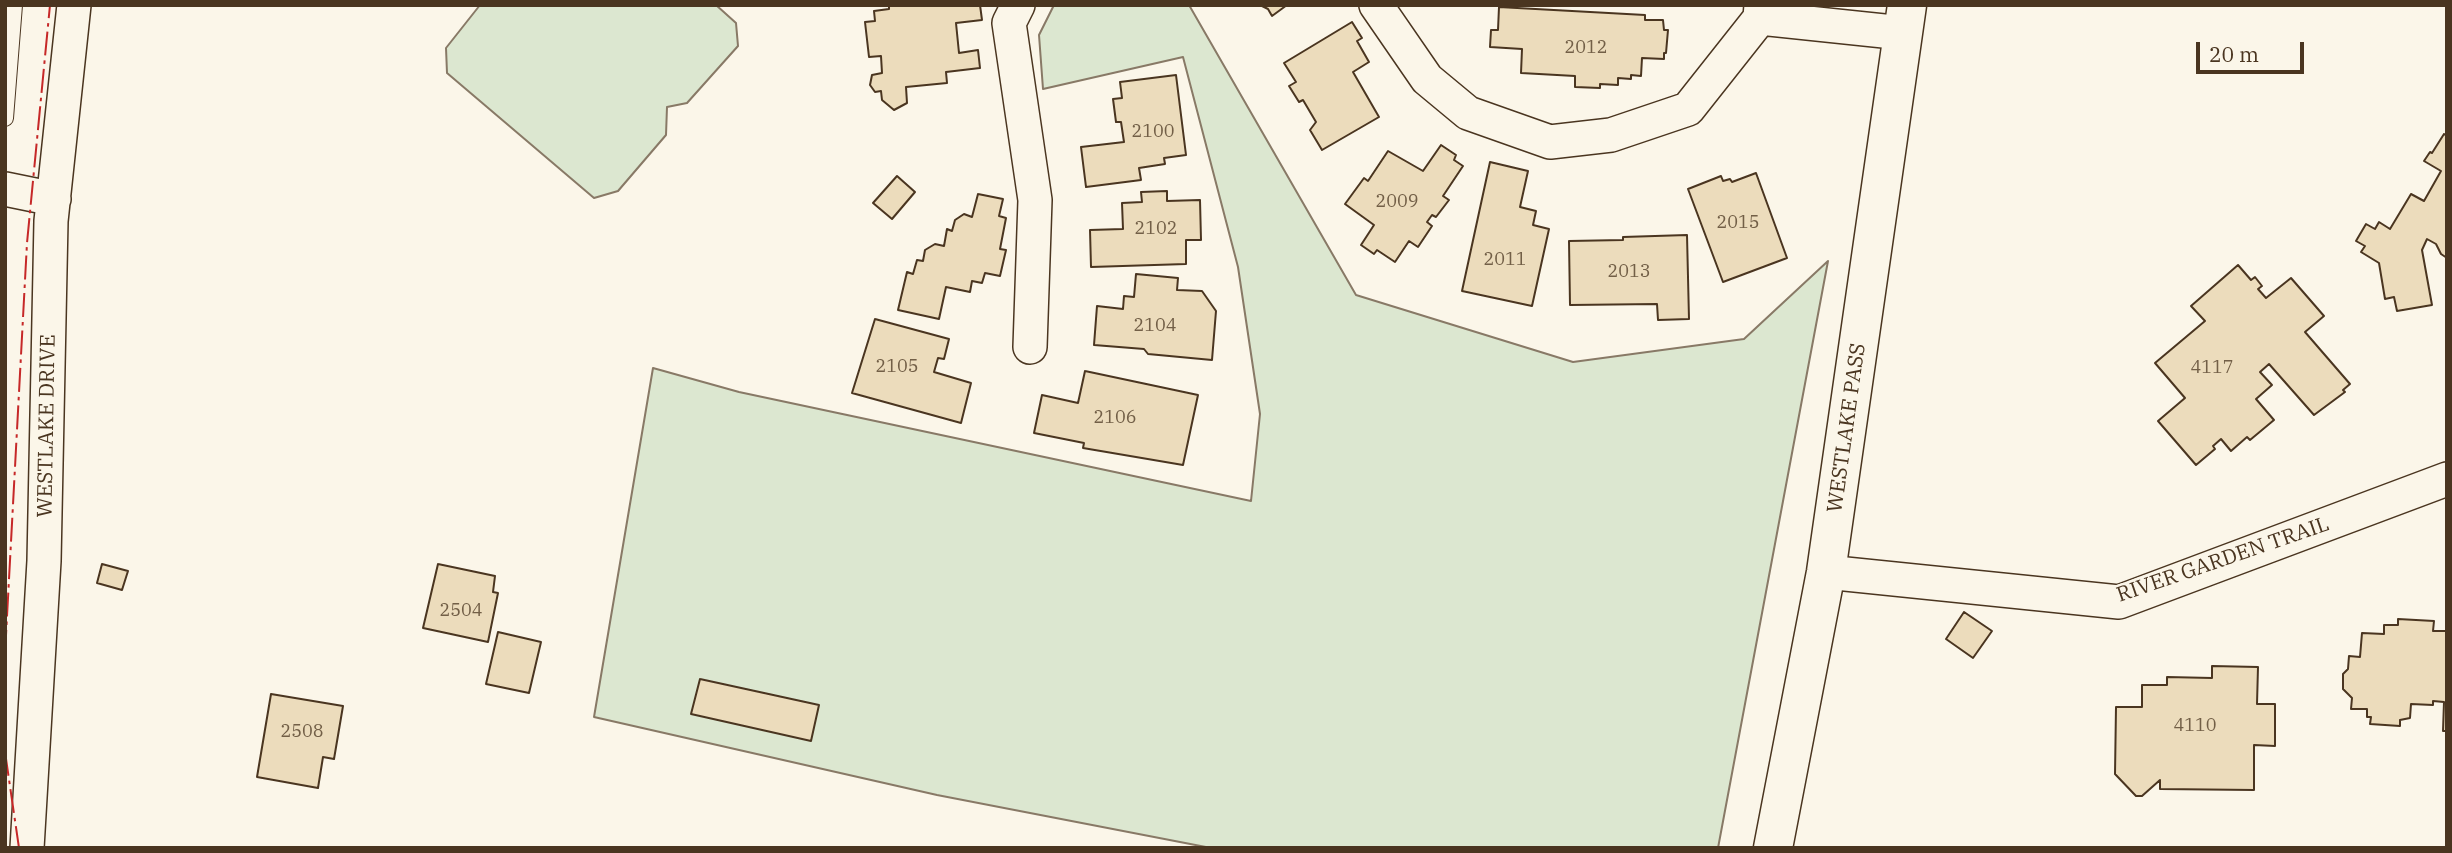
<!DOCTYPE html>
<style>
body{margin:0}
#map{position:relative;width:2452px;height:853px;overflow:hidden;background:#fbf6e9;font-family:"IBM Plex Serif",serif}
canvas{display:block}
.frame{position:absolute;inset:0;border:7px solid #4a3520;pointer-events:none}
.scale{position:absolute;left:2196px;top:42px;width:108px;height:32px;box-sizing:border-box;border:4px solid #4a3520;border-top:0;padding-left:9px;font-size:21px;line-height:24px;white-space:nowrap;color:#4a3520;-webkit-text-stroke:5px #fbf6e9;paint-order:stroke}
</style>
<div id="map">
<canvas width="2452" height="853"></canvas>
<div class="frame"></div>
<div class="scale">20 m</div>
</div>
<script>
const context = document.querySelector('canvas').getContext('2d');
context.lineJoin = 'round';
function fill(path, color) {
  context.fillStyle = color;
  context.fill(path, 'evenodd');
}
function toPath(rows) {
  const path = new Path2D();
  for (const r of rows) {
    path.moveTo(r[0], r[1]);
    for (let i = 2; i < r.length; i += 2) path.lineTo(r[i], r[i + 1]);
  }
  return path;
}
function stroke(path, color, width, dash) {
  context.strokeStyle = color;
  context.lineWidth = width;
  context.lineCap = dash ? 'butt' : 'round';
  context.setLineDash(dash || []);
  context.stroke(path);
}
function label(font, color, halo, rows, align = 'center') {
  context.font = font + ' "IBM Plex Serif",serif';
  context.lineWidth = 5;
  context.setLineDash([]);
  context.textBaseline = 'middle';
  context.strokeStyle = halo;
  context.fillStyle = color;
  for (const [text, x, y, turn = 0] of rows) {
    context.save();
    context.translate(x, y);
    context.rotate((+turn || 0) * Math.PI / 180);
    context.textAlign = isNaN(turn) ? turn : align;
    if (halo) context.strokeText(text, 0, 0);
    context.fillText(text, 0, 0);
    context.restore();
  }
}
const green = toPath([
 [480,5,716,5,736,23,738,46,687,103,667,107,666,135,618,191,594,198,447,73,446,48,480,5],
 [1054,5,1189,5,1356,295,1573,362,1744,339,1828,261,1718,848,1211,848,937,795,594,717,653,368,739,392,1251,501,1260,414,1238,267,1183,57,1043,89,1039,35,1054,5]
]);
const building = toPath([
 [889,5,980,5,982,20,956,23,959,53,978,50,980,68,946,72,947,83,906,87,907,103,894,110,882,100,881,91,875,92,870,85,872,75,882,73,881,56,869,57,865,22,875,21,874,11,889,9,889,5],
 [1260,5,1287,5,1272,16,1268,9,1260,5],
 [1499,7,1645,15,1645,20,1663,20,1664,30,1668,30,1666,53,1664,53,1664,59,1642,58,1641,76,1631,75,1631,79,1618,78,1618,85,1600,84,1600,88,1575,87,1575,76,1521,73,1522,49,1490,47,1491,30,1498,30,1499,7],
 [1352,22,1362,38,1357,41,1369,62,1353,72,1379,117,1322,150,1310,130,1316,122,1303,100,1299,102,1289,86,1296,82,1284,63,1352,22],
 [1176,75,1186,155,1164,158,1165,164,1139,168,1141,180,1086,187,1081,147,1124,142,1121,122,1116,122,1113,99,1122,98,1120,82,1176,75],
 [2444,134,2447,136,2447,258,2441,254,2436,244,2427,239,2422,250,2432,305,2397,311,2394,297,2385,299,2379,263,2361,252,2365,246,2356,241,2366,224,2375,229,2379,222,2390,229,2411,194,2424,201,2441,171,2424,161,2430,152,2432,153,2444,134],
 [1441,145,1456,155,1454,160,1463,166,1443,196,1449,200,1436,217,1432,215,1427,222,1432,226,1418,247,1409,241,1395,262,1377,250,1374,254,1361,245,1374,225,1345,204,1364,178,1368,181,1388,151,1423,171,1441,145],
 [1490,162,1528,171,1520,207,1536,211,1533,225,1549,229,1532,306,1462,291,1490,162],
 [1756,173,1787,258,1723,282,1688,189,1721,176,1723,181,1730,179,1732,182,1756,173],
 [897,176,915,192,892,219,873,203,897,176],
 [1167,191,1167,201,1200,200,1201,240,1186,240,1186,264,1091,267,1090,230,1123,229,1122,203,1142,202,1141,192,1167,191],
 [978,194,1003,199,999,216,1006,218,1000,249,1006,250,1000,276,985,273,982,283,972,281,970,292,946,287,939,319,898,310,907,272,913,274,917,260,923,261,925,250,935,244,944,246,947,229,952,231,955,220,964,214,972,217,978,194],
 [1687,235,1689,319,1658,320,1657,304,1570,305,1569,241,1623,240,1623,237,1687,235],
 [2238,265,2251,280,2255,277,2262,286,2258,289,2266,298,2291,278,2324,316,2305,332,2350,384,2343,390,2345,392,2314,415,2269,364,2260,372,2272,385,2256,399,2274,420,2250,440,2247,437,2231,451,2221,439,2213,446,2215,449,2196,465,2158,421,2185,398,2155,363,2205,321,2191,306,2238,265],
 [1136,274,1178,278,1177,290,1202,291,1216,311,1212,360,1148,354,1144,349,1094,345,1097,306,1123,309,1124,296,1134,297,1136,274],
 [875,319,949,339,944,359,938,358,934,372,971,383,961,423,852,393,875,319],
 [1085,371,1198,395,1183,465,1083,448,1084,443,1034,433,1042,395,1078,403,1085,371],
 [102,564,128,571,122,590,97,583,102,564],
 [438,564,495,576,493,592,498,593,488,642,423,628,438,564],
 [1964,612,1992,631,1973,658,1946,639,1964,612],
 [2398,619,2434,621,2433,631,2447,631,2447,731,2443,731,2444,702,2433,701,2433,705,2411,704,2410,718,2400,720,2400,726,2370,724,2371,717,2367,717,2367,709,2351,709,2352,698,2343,689,2343,674,2348,669,2349,656,2360,657,2362,633,2384,634,2384,625,2398,625,2398,619],
 [498,632,541,642,529,693,486,684,498,632],
 [2212,666,2258,667,2257,704,2275,704,2275,746,2254,745,2254,790,2160,789,2160,780,2142,796,2136,796,2115,774,2116,707,2142,707,2142,685,2167,685,2167,677,2212,678,2212,666],
 [700,679,819,705,811,741,691,714,700,679],
 [271,694,343,706,334,759,323,757,318,788,257,777,271,694]
]);
const lane = toPath([
 [5,118,14,5]
]);
const street = toPath([
 [1018,5,1009,23,1035,200,1030,347],
 [1376,5,1427,79,1468,113,1550,142,1611,135,1688,109,1760,18,1761,5],
 [1760,18,1903,33],
 [5,189,54,199],
 [1826,572,2119,602,2447,479],
 [27,848,44,561,51,221,74,5]
]);
const secondary = toPath([
 [1773,848,1826,572,1907,5]
]);
const power = toPath([
 [5,654,27,243,50,5],
 [5,752,19,848]
]);
const numberNames = [
 ["2012",1586,48],
 ["2100",1153,132],
 ["2009",1397,202],
 ["2015",1738,223],
 ["2102",1156,229],
 ["2011",1505,260],
 ["2013",1629,272],
 ["2104",1155,326],
 ["2105",897,367],
 ["4117",2212,368],
 ["2106",1115,418],
 ["2504",461,611],
 ["4110",2195,726],
 ["2508",302,732]
];
const streetNames = [
 ["WESTLAKE DRIVE",47,426,-89],
 ["WESTLAKE PASS",1847,428,-82],
 ["RIVER GARDEN TRAIL",2223,560,-19]
];
fill(green, '#dce7d0');
stroke(green, '#887966', 2);
fill(building, '#ecdcbc');
stroke(building, '#4a3520', 2);
stroke(lane, '#4a3520', 18);
stroke(street, '#4a3520', 36);
stroke(secondary, '#4a3520', 41);
stroke(lane, '#fbf6e9', 16);
stroke(street, '#fbf6e9', 33);
stroke(secondary, '#fbf6e9', 38);
stroke(power, '#c62828', 2, [24, 5, 3.5, 5]);
label('18px', '#725f47', null, numberNames);
label('21px', '#4a3520', '#fbf6e9', streetNames);
</script>
